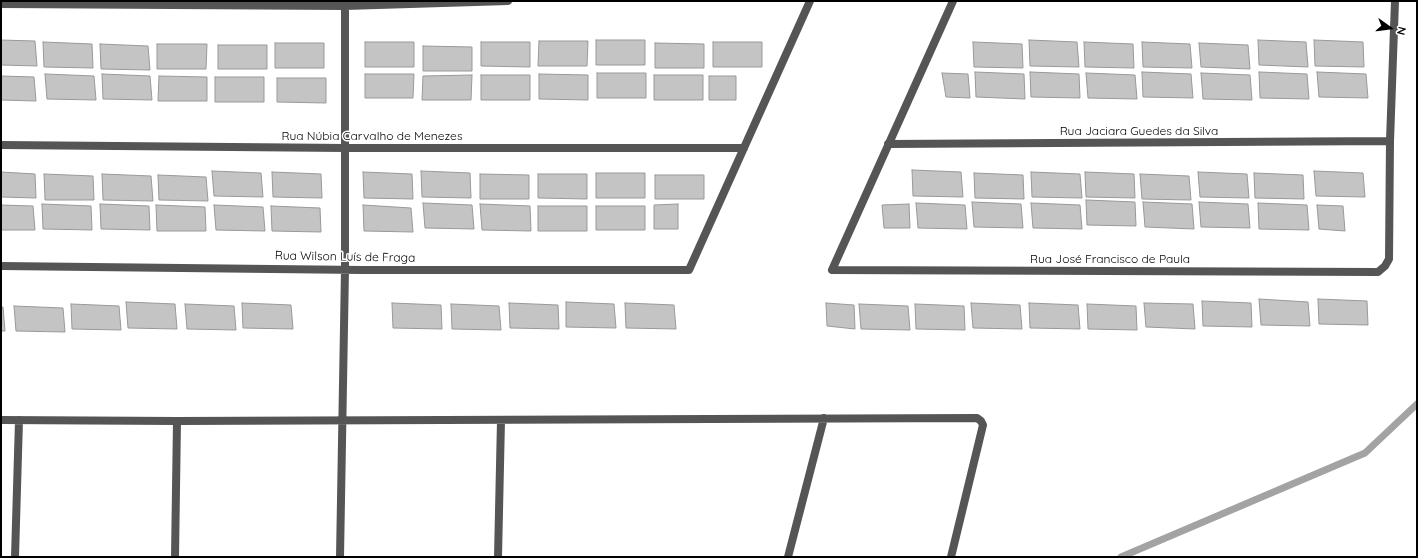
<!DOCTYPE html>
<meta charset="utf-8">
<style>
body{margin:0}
#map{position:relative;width:1418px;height:558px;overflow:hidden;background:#fff;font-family:Quicksand,sans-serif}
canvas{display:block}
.frame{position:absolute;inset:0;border:2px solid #000;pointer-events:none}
.north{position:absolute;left:1370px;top:8px;width:40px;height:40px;-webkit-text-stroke:3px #fff;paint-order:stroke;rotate:104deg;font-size:11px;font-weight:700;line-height:16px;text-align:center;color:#000}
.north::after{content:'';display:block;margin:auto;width:14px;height:18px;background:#000;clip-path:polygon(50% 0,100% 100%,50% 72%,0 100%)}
</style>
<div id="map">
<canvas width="1418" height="558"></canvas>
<div class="frame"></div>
<div class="north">N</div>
</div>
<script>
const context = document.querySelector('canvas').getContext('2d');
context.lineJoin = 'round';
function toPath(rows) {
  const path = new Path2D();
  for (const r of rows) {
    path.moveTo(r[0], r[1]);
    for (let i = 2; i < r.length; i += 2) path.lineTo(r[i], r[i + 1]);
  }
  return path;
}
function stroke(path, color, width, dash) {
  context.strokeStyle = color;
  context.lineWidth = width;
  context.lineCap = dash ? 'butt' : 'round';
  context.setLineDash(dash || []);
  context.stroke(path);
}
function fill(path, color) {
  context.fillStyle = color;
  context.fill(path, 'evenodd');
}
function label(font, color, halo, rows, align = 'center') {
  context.font = font + ' Quicksand,sans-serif';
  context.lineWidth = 3;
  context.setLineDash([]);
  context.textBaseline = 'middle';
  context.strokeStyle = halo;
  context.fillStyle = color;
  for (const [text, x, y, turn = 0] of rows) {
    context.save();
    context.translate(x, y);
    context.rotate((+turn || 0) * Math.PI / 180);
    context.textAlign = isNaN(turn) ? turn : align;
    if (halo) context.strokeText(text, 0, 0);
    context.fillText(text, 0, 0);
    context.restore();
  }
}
const stream = toPath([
 [1121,557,1365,453,1417,404]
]);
const building = toPath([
 [1,40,35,41,37,66,1,65,1,40],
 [596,40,645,40,645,65,596,65,596,40],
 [1029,40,1077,42,1079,67,1030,66,1029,40],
 [1258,40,1306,42,1308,67,1259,65,1258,40],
 [1314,40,1363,42,1364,67,1315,66,1314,40],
 [539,41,588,41,587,66,538,66,539,41],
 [43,42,92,44,93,68,44,67,43,42],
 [365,42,414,42,414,67,365,67,365,42],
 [481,42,530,42,530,67,481,66,481,42],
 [713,42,762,42,762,67,713,67,713,42],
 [973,42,1022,44,1023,68,974,67,973,42],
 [1084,42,1133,44,1134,68,1085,67,1084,42],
 [1142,42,1190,44,1192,68,1143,67,1142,42],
 [275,43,324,43,324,68,275,68,275,43],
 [655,43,704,44,704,68,655,68,655,43],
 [1199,43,1248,45,1250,69,1201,67,1199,43],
 [100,44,148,46,150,70,101,69,100,44],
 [157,44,207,44,206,69,157,69,157,44],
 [218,45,267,45,267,69,218,69,218,45],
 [423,46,472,47,472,71,423,71,423,46],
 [975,72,1024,74,1025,99,976,97,975,72],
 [1030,72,1079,74,1080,98,1031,97,1030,72],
 [1142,72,1191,74,1193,98,1143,97,1142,72],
 [1259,72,1307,74,1309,99,1260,98,1259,72],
 [1317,72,1366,74,1368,98,1319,97,1317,72],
 [597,73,646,73,646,98,597,98,597,73],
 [942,73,968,74,970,98,946,97,942,73],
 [1086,73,1135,75,1137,99,1088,98,1086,73],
 [1201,73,1250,75,1252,100,1203,99,1201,73],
 [45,74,94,76,96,100,47,99,45,74],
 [102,74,150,76,152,100,103,99,102,74],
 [365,74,414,74,413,98,365,98,365,74],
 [539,74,588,75,588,100,539,99,539,74],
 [472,75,471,100,422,100,423,76,472,75],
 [481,75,530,75,530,100,481,100,481,75],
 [654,75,703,75,703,100,654,100,654,75],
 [1,76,34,77,36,101,1,100,1,76],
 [159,76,207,77,207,101,158,101,159,76],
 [709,76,736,76,736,100,709,100,709,76],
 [215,77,264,77,264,102,215,102,215,77],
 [277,78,326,78,326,103,277,102,277,78],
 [912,170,961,172,963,197,913,196,912,170],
 [212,171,261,173,263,197,214,196,212,171],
 [421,171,470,173,471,198,422,197,421,171],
 [1314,171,1363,173,1365,197,1316,196,1314,171],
 [1,172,35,174,36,198,1,197,1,172],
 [272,172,321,174,322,198,273,197,272,172],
 [363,172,412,174,413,199,364,198,363,172],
 [1031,172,1080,174,1082,198,1032,197,1031,172],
 [1085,172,1134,174,1135,198,1086,197,1085,172],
 [1198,172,1247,174,1249,198,1200,197,1198,172],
 [596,173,645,173,645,198,596,198,596,173],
 [974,173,1023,175,1024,199,975,198,974,173],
 [1254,173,1303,175,1304,199,1255,198,1254,173],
 [44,174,93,176,94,200,45,200,44,174],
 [102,174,151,176,153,201,103,200,102,174],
 [480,174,529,175,529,199,480,199,480,174],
 [538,174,587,174,587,199,538,198,538,174],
 [1140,174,1189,176,1191,200,1142,199,1140,174],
 [158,175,206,177,208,201,159,200,158,175],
 [655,175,704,175,704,199,655,199,655,175],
 [1086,200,1135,202,1136,226,1087,225,1086,200],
 [972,202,1021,204,1023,228,974,227,972,202],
 [1143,202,1192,204,1194,229,1145,227,1143,202],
 [1199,202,1248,204,1250,228,1201,227,1199,202],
 [423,203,472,205,474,229,425,228,423,203],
 [916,203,965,205,967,229,918,228,916,203],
 [1031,203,1080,205,1082,229,1033,228,1031,203],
 [1258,203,1307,205,1309,230,1259,229,1258,203],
 [42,204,91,206,92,230,43,229,42,204],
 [100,204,149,206,150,230,101,229,100,204],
 [480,204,530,206,531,231,482,230,480,204],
 [678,204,678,229,654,229,654,205,678,204],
 [909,204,910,228,884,228,882,205,909,204],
 [1,205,33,206,35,230,1,230,1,205],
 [156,205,205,207,206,231,157,231,156,205],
 [214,205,263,207,265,231,216,230,214,205],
 [363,205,411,208,413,232,364,231,363,205],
 [1317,205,1343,206,1345,231,1319,229,1317,205],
 [271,206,320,208,321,232,272,231,271,206],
 [538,206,587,206,587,231,538,231,538,206],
 [596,206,645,206,645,230,596,230,596,206],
 [1259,299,1308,302,1310,326,1261,325,1259,299],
 [1318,299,1367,301,1368,325,1319,324,1318,299],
 [1202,301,1251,303,1252,327,1203,326,1202,301],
 [126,302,175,304,177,329,128,328,126,302],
 [566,302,614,304,616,328,566,327,566,302],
 [242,303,291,305,293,329,243,328,242,303],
 [392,303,441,305,442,329,393,328,392,303],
 [509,303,558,305,559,329,510,328,509,303],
 [625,303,674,305,676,329,626,328,625,303],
 [826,303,854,305,855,329,827,326,826,303],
 [971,303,1020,305,1022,329,973,328,971,303],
 [1029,303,1078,305,1080,329,1030,328,1029,303],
 [1144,303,1193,304,1195,329,1146,327,1144,303],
 [71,304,119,306,121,330,72,329,71,304],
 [185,304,234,306,236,330,187,329,185,304],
 [451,304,499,306,501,330,452,329,451,304],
 [859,304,908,306,910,330,861,329,859,304],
 [915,304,964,306,965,330,916,329,915,304],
 [1087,304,1136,306,1137,330,1088,329,1087,304],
 [14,306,63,308,65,332,16,331,14,306],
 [1,307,3,307,5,331,1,331,1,307]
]);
const minor = toPath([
 [953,1,832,270,1378,272,1385,266,1389,259,1390,141,1395,1],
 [1,4,345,6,508,1],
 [888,144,1390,141],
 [1,145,346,148,744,148],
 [1,266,362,270,689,270,810,1],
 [1,420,177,421,977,418,981,421,983,425,951,557],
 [15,557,19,420],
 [175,557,177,421],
 [340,557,345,269,345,1],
 [498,557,501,420],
 [788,557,824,418]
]);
const streetNames = [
 ["Rua Jaciara Guedes da Silva",1139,131],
 ["Rua Núbia Carvalho de Menezes",372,136],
 ["Rua Wilson Luís de Fraga",345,257,1],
 ["Rua José Francisco de Paula",1110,259]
];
stroke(stream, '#a3a3a3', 7);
fill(building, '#c4c4c4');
stroke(building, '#999', 1);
stroke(minor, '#555', 8);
label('12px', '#000', '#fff', streetNames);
</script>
